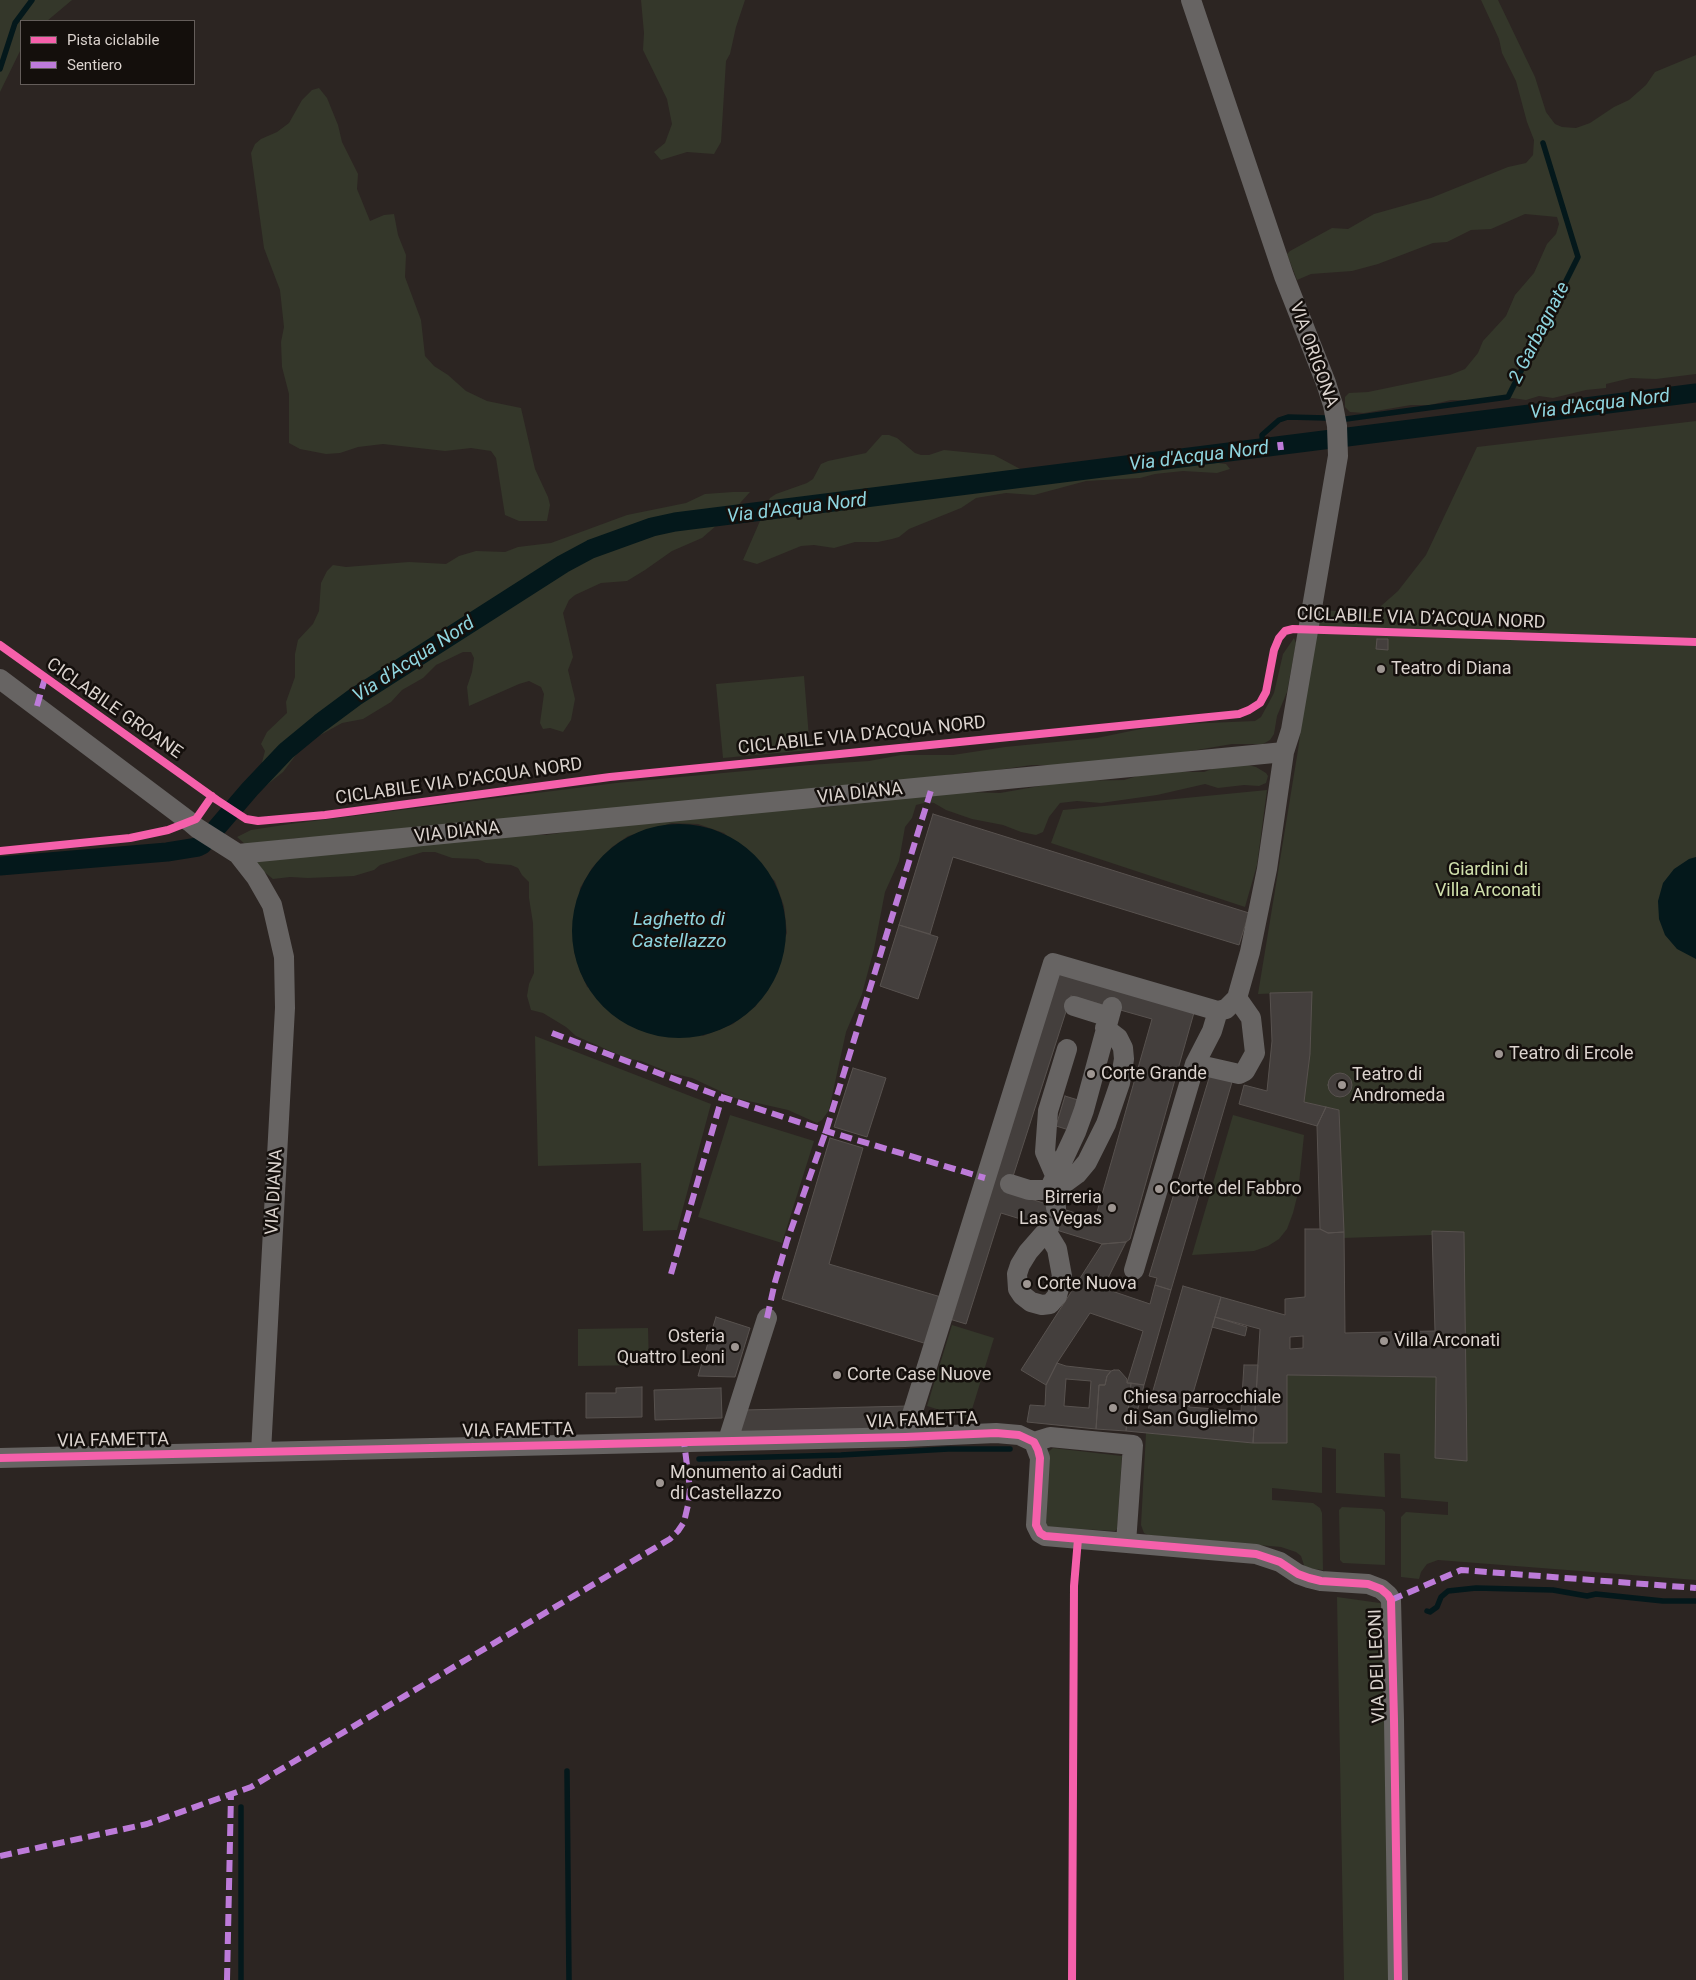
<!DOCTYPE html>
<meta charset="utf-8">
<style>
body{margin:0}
#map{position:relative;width:1696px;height:1980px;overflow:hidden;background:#2c2522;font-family:Roboto,sans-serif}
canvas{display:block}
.legend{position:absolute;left:20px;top:20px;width:175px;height:65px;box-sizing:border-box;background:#140f0c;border:1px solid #645d5a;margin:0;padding:6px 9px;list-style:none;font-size:15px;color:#dbd3ce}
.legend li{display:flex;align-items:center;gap:10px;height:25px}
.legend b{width:25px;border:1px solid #645d5a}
</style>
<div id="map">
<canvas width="1696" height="1980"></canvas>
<ul class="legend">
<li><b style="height:6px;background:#f560ab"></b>Pista ciclabile</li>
<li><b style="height:6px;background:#bd7bd9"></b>Sentiero</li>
</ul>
</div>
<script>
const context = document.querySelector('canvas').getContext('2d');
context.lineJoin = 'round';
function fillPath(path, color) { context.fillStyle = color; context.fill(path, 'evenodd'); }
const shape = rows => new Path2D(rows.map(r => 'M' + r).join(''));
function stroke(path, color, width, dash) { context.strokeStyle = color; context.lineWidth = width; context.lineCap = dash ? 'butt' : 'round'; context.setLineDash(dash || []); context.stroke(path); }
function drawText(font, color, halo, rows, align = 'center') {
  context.font = font + ' Roboto,sans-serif'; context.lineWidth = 5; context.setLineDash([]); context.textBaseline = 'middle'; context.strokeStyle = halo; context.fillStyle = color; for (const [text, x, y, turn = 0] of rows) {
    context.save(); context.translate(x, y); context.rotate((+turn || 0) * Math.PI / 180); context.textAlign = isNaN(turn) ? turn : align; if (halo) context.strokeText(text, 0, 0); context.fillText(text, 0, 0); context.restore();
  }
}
const green = shape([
 [0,0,72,0,47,21,21,21,21,49,0,92],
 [641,0,745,0,736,27,730,54,726,61,721,142,714,154,687,152,661,160,654,152,665,143,672,124,667,99,643,50,644,33],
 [1481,0,1498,0,1535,77,1546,112,1555,124,1562,127,1576,128,1590,123,1614,107,1629,100,1646,85,1655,72,1696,55,1696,374,1656,379,1631,378,1606,384,1606,388,1586,390,1553,398,1539,396,1526,400,1512,398,1491,401,1451,400,1430,405,1411,405,1364,413,1350,412,1345,407,1345,397,1349,393,1368,392,1450,375,1465,369,1478,353,1483,341,1506,316,1515,295,1534,273,1547,244,1556,234,1559,224,1557,217,1525,214,1491,229,1471,230,1447,242,1433,243,1378,264,1352,271,1311,274,1297,280,1287,254,1290,251,1332,228,1348,229,1374,214,1431,198,1508,167,1526,163,1533,155,1534,140,1527,122,1516,81,1502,53,1499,39],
 [319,88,327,98,338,125,342,142,358,174,357,189,370,221,384,215,394,214,398,235,406,255,405,277,421,320,425,356,434,366,448,375,466,391,487,401,521,408,535,469,548,497,550,505,547,521,519,521,505,515,496,458,491,451,471,448,445,451,383,444,358,447,340,453,326,454,300,449,289,443,289,394,282,367,281,342,284,327,280,290,264,248,251,153,255,144,261,139,277,132,289,123,302,100,312,90],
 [1696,421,1696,1580,1438,1560,1427,1564,1421,1572,1419,1579,1401,1577,1401,1517,1406,1512,1448,1515,1448,1502,1401,1498,1400,1454,1384,1453,1385,1497,1336,1493,1336,1449,1322,1447,1322,1493,1272,1488,1272,1500,1313,1503,1320,1508,1322,1513,1323,1570,1305,1568,1301,1556,1296,1552,1281,1547,1148,1535,1144,1533,1141,1525,1146,1433,1253,1443,1287,1443,1287,1375,1436,1377,1435,1457,1467,1460,1464,1232,1433,1231,1432,1235,1343,1238,1339,1110,1304,1102,1310,1054,1311,992,1258,994,1298,750,1317,610,1373,613,1398,591,1426,555,1477,447],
 [882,435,889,435,897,438,915,453,921,455,929,455,944,450,994,455,1037,478,1053,480,1189,464,1218,463,1226,464,1230,469,1217,473,1183,471,1155,474,1140,478,1086,481,1034,495,1006,493,976,498,961,508,909,529,899,537,892,539,878,542,855,542,834,548,814,545,801,546,757,564,743,560,770,498,776,494,807,483,813,479,821,464,828,461,866,453],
 [733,492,750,492,732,512,702,538,672,551,645,570,627,581,601,583,575,595,569,600,563,613,573,657,568,670,575,699,571,720,563,732,550,728,543,729,540,723,544,694,541,687,529,681,519,684,469,706,467,687,472,672,474,658,471,652,463,652,436,665,423,678,402,690,391,702,363,719,342,723,315,738,302,747,283,772,253,796,265,751,261,744,267,732,287,713,286,702,295,677,295,654,298,640,313,624,319,611,321,583,327,571,333,565,346,567,409,562,446,564,459,556,476,551,505,552,518,547,551,543,627,515,686,503,705,494],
 [1294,638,1296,643,1287,692,1277,716,1274,734,1270,740,1263,744,1232,744,1156,757,1072,765,1032,765,983,772,971,772,906,780,328,837,297,838,246,845,237,837,251,830,290,824,616,783,809,765,869,761,901,755,953,755,1005,747,1097,738,1160,725,1255,721,1261,717,1274,693,1283,654],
 [804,676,810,750,723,758,716,684],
 [1244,764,1256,767,1266,773,1268,776,1266,783,1259,786,1244,785,1218,788,1205,784,1157,795,1101,803,1077,801,1060,803,1049,817,1043,832,1036,835,1021,832,1003,825,972,819,946,810,934,803,928,802,916,805,912,818,905,827,899,861,885,892,874,949,862,994,846,1032,829,1110,822,1120,817,1123,788,1110,735,1098,692,1078,671,1073,641,1061,626,1058,576,1036,566,1027,543,1013,531,1010,527,996,529,984,534,973,533,923,529,898,529,882,522,875,518,868,511,865,486,863,478,859,452,858,435,852,423,852,380,865,374,870,354,876,308,878,290,877,273,879,257,866,257,857,513,834,546,835,683,815,733,816,792,805,818,808,837,806,859,801,967,792,1000,793,1068,781,1124,780,1144,774,1165,772,1204,772,1217,767],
 [672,823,698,824,724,833,775,881,784,906,787,933,756,1006,733,1024,703,1036,587,987,580,970,574,952,580,888,592,868,612,847,628,836],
 [1267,790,1257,865,1245,907,1051,843,1063,810],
 [535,1036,711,1104,677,1230,643,1231,641,1163,538,1166],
 [730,1115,814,1141,782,1243,698,1217],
 [1233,1115,1304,1135,1298,1193,1293,1213,1287,1229,1279,1239,1268,1246,1254,1251,1192,1255],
 [952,1325,994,1338,969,1419,927,1406],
 [648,1328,649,1365,578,1366,578,1329],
 [1053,1448,1122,1456,1117,1529,1115,1531,1048,1527,1046,1525,1048,1452],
 [1342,1507,1382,1509,1385,1512,1385,1565,1343,1563,1340,1560,1339,1510],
 [1337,1597,1387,1604,1392,1980,1344,1980]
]);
const water = shape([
 '572 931a107 107 0 1 1 214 0a107 107 0 1 1-214 0Z',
 [1696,857,1696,959,1677,949,1665,935,1659,919,1658,901,1663,883,1674,869,1689,859]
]);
const stream = shape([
 [0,69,15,23,32,0],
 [1346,419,1508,397,1578,257,1543,143],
 [1263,448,1262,435,1279,420,1288,417,1326,418],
 [699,1459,841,1455,948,1449,1010,1449],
 [1427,1611,1430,1612,1437,1607,1441,1597,1448,1591,1476,1588,1553,1590,1587,1596,1596,1594,1663,1601,1696,1601],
 [567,1771,569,1980],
 [241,1980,241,1807]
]);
const canal = shape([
 [0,866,167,852,198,847,202,845,250,789,286,751,320,723,355,697,563,564,591,549,652,527,675,522,1696,393]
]);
const building = shape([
 [1377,639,1388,639,1388,650,1376,649,1377,639],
 [933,814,1249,913,1239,945,953,857,930,934,899,925,933,814],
 [899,925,938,937,918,999,880,986,899,925],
 [1058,970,1195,1009,1130,1239,1126,1242,1102,1244,1001,1213,966,1324,946,1318,1058,970],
 [1071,996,1152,1019,1095,1219,1008,1192,1071,996],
 [1312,992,1310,1054,1304,1102,1326,1107,1317,1126,1239,1104,1244,1085,1267,1091,1272,1041,1270,993,1312,992],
 [853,1068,886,1078,867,1137,834,1127,853,1068],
 '1328 1085a12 12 0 1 1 24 0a12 12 0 1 1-24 0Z',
 [1210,1075,1232,1082,1171,1290,1155,1285,1157,1278,1149,1276,1210,1075],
 [1065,1096,1078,1100,1069,1130,1056,1126,1065,1096],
 [1326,1107,1339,1110,1344,1232,1328,1233,1320,1229,1317,1126,1326,1107],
 [830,1138,863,1148,829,1264,941,1297,927,1344,782,1299,830,1138],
 [1305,1229,1320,1229,1328,1233,1344,1232,1345,1333,1435,1331,1432,1231,1464,1232,1467,1461,1435,1458,1436,1377,1287,1375,1287,1443,1253,1443,1260,1329,1215,1317,1221,1297,1285,1315,1285,1299,1305,1297,1305,1229],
 [1303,1336,1303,1348,1290,1349,1290,1337,1303,1336],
 [1126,1242,1103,1288,1150,1304,1155,1285,1171,1290,1144,1385,1127,1383,1143,1331,1090,1313,1057,1363,1046,1385,1021,1370,1102,1244,1126,1242],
 [1183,1286,1221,1297,1189,1407,1181,1398,1152,1394,1183,1286],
 [716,1317,750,1328,735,1377,698,1376,716,1317],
 [1215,1317,1247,1327,1245,1336,1212,1327,1215,1317],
 [1057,1363,1066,1366,1111,1371,1107,1376,1105,1385,1099,1385,1096,1429,1027,1422,1030,1405,1045,1406,1046,1385,1057,1363],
 [1066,1379,1091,1381,1089,1408,1064,1406,1066,1379],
 [1244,1365,1258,1365,1253,1443,1126,1431,1127,1419,1145,1422,1152,1394,1181,1398,1189,1407,1241,1411,1244,1365],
 [1114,1370,1119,1370,1127,1379,1127,1383,1131,1383,1126,1431,1096,1429,1099,1385,1105,1385,1107,1376,1111,1371,1114,1370],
 [1131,1383,1144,1385,1135,1420,1127,1419,1131,1383],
 [642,1387,642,1417,586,1418,586,1393,616,1393,616,1388,642,1387],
 [721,1388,722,1418,655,1420,654,1390,721,1388],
 [909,1406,903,1429,737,1433,744,1410,909,1406]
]);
const minor = shape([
 [0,679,190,822,197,828,238,854],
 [1074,1006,1109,1017],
 [1195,1064,1239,1074,1245,1071,1255,1053,1251,1018,1237,998],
 [1055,1175,1045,1152,1048,1111,1067,1049],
 [1010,1184,1029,1190,1049,1190,1076,1132,1084,1110,1112,1007],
 [1056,1208,1055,1199,1049,1190,1062,1185,1077,1174,1087,1162,1106,1124,1120,1083,1124,1059,1123,1048,1118,1038,1105,1028],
 [1046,1231,1057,1249,1062,1276,1057,1296,1050,1304,1042,1305,1031,1302,1022,1295,1018,1289,1017,1274,1020,1265,1028,1252,1049,1228],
 [1134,1270,1195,1064,1212,1031,1218,1011],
 [905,1437,1053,963,1218,1011,1226,1009,1237,998,1250,952,1267,869,1284,752,1291,730,1338,456,1337,426,1333,405,1326,383,1284,276,1191,0],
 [728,1440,767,1318],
 [1034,1442,1040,1458,1036,1525,1040,1533,1045,1536,1256,1554,1280,1562,1298,1574,1309,1578,1321,1581,1368,1584,1381,1589,1388,1595,1391,1600,1394,1720,1398,1980],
 [1034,1442,1050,1437,1133,1445,1126,1543],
 [261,1452,285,1008,284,957,272,905,256,877,238,854,1284,752],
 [0,1458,905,1437,996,1433,1019,1435,1034,1442]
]);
const quiet = shape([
 [1280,442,1281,450],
 [37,706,45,678],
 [552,1033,722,1097,826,1131,985,1178],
 [671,1274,722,1097],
 [767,1318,775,1282,787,1241,826,1131,932,787],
 [1391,1600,1461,1570,1696,1588],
 [0,1856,147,1824,251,1787,670,1539,678,1531,684,1522,688,1505,690,1489,684,1442],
 [227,1980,231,1794]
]);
const cycleway = shape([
 [0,645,217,800,246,819,258,821,325,815,610,777,1239,714,1249,710,1260,703,1266,692,1274,650,1279,638,1285,631,1293,629,1696,642],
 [0,851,130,838,168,830,196,819,212,796],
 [0,1458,905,1437,996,1433,1019,1435,1034,1442,1038,1450,1040,1458,1036,1525,1040,1533,1045,1536,1256,1554,1280,1562,1298,1574,1309,1578,1321,1581,1368,1584,1381,1589,1388,1595,1391,1600,1394,1720,1398,1980],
 [1072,1980,1074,1586,1078,1539]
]);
const markers = [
 [1381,669,5,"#9e9692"],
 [1499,1054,5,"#9e9692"],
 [1091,1074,5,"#9e9692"],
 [1342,1085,5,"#9e9692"],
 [1159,1189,5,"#9e9692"],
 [1112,1208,5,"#9e9692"],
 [1027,1284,5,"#9e9692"],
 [1384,1341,5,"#9e9692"],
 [735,1347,5,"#9e9692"],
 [837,1375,5,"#9e9692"],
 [1113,1408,5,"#9e9692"],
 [660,1483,5,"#9e9692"]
];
const streetNames = [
 ["VIA ORIGONA",1313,355,70],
 ["CICLABILE VIA D’ACQUA NORD",1421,619,2],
 ["CICLABILE GROANE",114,709,35],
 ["CICLABILE VIA D’ACQUA NORD",862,736,-6],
 ["CICLABILE VIA D’ACQUA NORD",459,782,-8],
 ["VIA DIANA",860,794,-6],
 ["VIA DIANA",457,833,-6],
 ["VIA DIANA",275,1192,-87],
 ["VIA FAMETTA",922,1421,-2],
 ["VIA FAMETTA",518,1431,-1],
 ["VIA FAMETTA",113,1441,-1],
 ["VIA DEI LEONI",1378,1666,-92]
];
const poiNames = [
 ["Teatro di Diana",1391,669],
 ["Teatro di Ercole",1509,1054],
 ["Corte Grande",1101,1074],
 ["Teatro di",1352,1075],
 ["Andromeda",1352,1096],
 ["Corte del Fabbro",1169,1189],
 ["Birreria",1102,1198,"right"],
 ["Las Vegas",1102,1219,"right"],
 ["Corte Nuova",1037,1284],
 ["Osteria",725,1337,"right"],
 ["Quattro Leoni",725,1358,"right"],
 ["Villa Arconati",1394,1341],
 ["Corte Case Nuove",847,1375],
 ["Chiesa parrocchiale",1123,1398],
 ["di San Guglielmo",1123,1419],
 ["Monumento ai Caduti",670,1473],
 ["di Castellazzo",670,1494]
];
const parkNames = [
 ["Giardini di",1488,870],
 ["Villa Arconati",1488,891]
];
const waterNames = [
 ["2 Garbagnate",1540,333,-63],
 ["Via d'Acqua Nord",1600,405,-7],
 ["Via d'Acqua Nord",1199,457,-7],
 ["Via d'Acqua Nord",797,509,-7],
 ["Via d'Acqua Nord",414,660,-33],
 ["Laghetto di",679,920],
 ["Castellazzo",679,942]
];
fillPath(green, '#34372a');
fillPath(water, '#04181b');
stroke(stream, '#04181b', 5.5);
stroke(canal, '#04181b', 19);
fillPath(building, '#443f3d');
stroke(building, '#58524f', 1);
stroke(minor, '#676463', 20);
stroke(quiet, '#bd7bd9', 6, [12, 6]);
stroke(cycleway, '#f560ab', 8);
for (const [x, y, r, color] of markers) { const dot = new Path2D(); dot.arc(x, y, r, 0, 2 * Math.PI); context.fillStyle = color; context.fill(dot); stroke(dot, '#140f0c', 2); }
drawText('18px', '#dbd3ce', '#140f0c', streetNames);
drawText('18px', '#dbd3ce', '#140f0c', poiNames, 'left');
drawText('18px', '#d0e0ac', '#140f0c', parkNames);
drawText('italic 19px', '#8fd5df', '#140f0c', waterNames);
</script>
